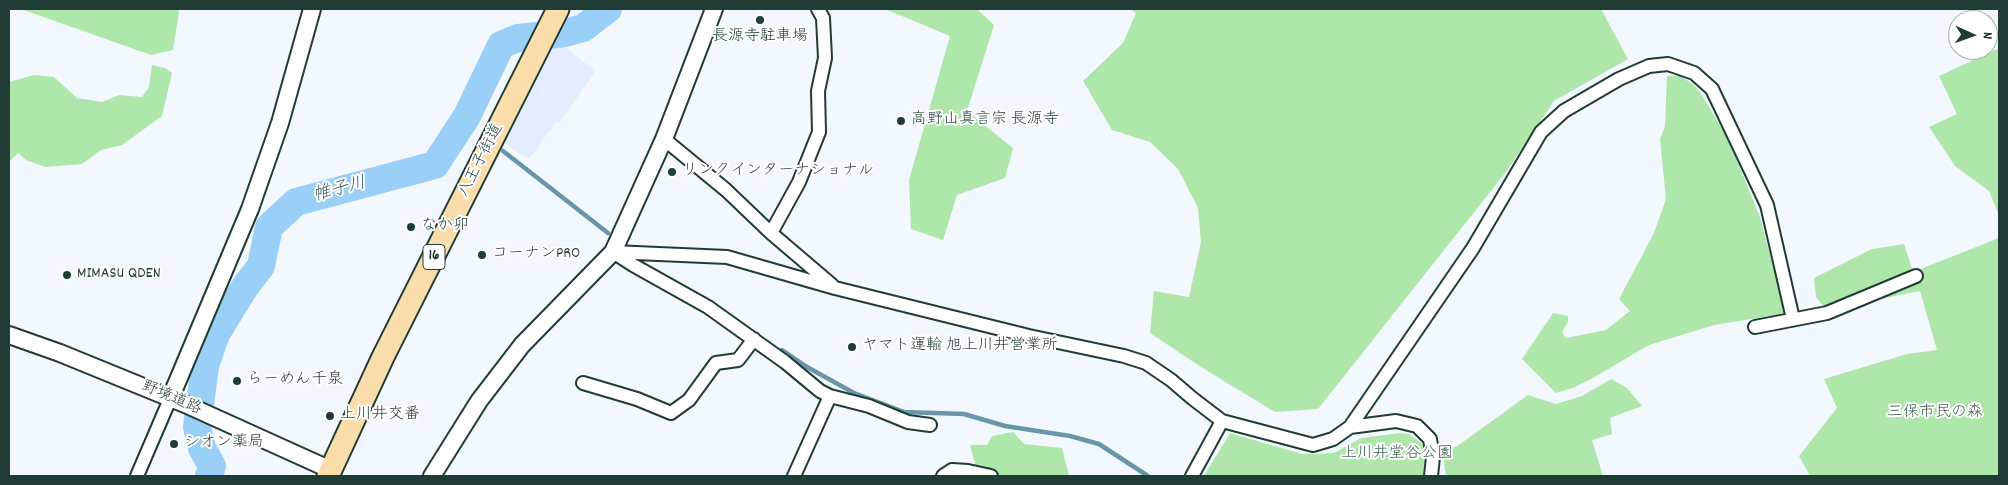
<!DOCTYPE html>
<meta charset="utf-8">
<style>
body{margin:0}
#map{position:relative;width:2008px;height:485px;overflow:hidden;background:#f3f7fe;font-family:Dekko,sans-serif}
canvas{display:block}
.frame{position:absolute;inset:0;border:10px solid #1f3d34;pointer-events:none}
.north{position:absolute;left:1948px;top:10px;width:50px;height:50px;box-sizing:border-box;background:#fff;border:1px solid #a5b1ae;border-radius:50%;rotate:92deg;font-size:14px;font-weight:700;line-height:20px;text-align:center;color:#1f3d34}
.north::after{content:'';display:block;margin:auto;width:18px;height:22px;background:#1f3d34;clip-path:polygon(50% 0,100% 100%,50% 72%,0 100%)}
</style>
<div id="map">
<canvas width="2008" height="485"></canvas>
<div class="frame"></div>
<div class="north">N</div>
</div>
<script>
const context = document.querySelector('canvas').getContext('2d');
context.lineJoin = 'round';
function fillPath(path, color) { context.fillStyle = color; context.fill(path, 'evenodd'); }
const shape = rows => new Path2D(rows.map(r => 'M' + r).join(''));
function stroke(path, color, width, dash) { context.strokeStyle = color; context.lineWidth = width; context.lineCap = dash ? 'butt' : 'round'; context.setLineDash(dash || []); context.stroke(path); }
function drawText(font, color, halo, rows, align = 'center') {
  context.font = font + ' Dekko,"Klee One",sans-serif'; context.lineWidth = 4; context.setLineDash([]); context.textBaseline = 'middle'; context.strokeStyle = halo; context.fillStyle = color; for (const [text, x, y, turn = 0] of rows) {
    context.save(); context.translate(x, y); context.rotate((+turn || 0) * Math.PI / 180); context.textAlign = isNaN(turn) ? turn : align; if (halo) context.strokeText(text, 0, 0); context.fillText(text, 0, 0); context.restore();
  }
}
const built = shape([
 [550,45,563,46,596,71,559,123,556,122,529,159,505,144]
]);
const green = shape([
 [21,9,177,9,179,12,173,50,151,55],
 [885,9,977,9,994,25,967,111,1013,148,1005,178,957,195,943,240,911,229,909,180,950,36],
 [1130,9,1601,9,1628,59,1554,101,1506,172,1318,409,1275,412,1201,367,1150,333,1154,291,1189,297,1201,242,1198,208,1178,169,1150,142,1112,130,1083,81,1123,43,1136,13],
 [1999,48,1999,215,1989,191,1955,166,1929,127,1957,114,1939,76],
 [152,65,165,68,172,73,162,116,122,145,101,150,82,164,45,167,26,160,18,153,9,162,9,82,34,75,54,77,77,98,102,102,119,95,142,97,149,87],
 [1667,76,1680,76,1693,84,1702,95,1729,141,1760,217,1783,306,1783,314,1714,325,1649,345,1593,378,1573,388,1556,393,1522,359,1553,313,1568,316,1568,322,1562,332,1566,338,1606,330,1630,311,1619,299,1654,233,1666,199,1660,139,1665,126],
 [1999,238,1999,476,1810,476,1799,456,1837,408,1824,379,1907,354,1937,350,1920,291,1826,310,1816,297,1814,278,1872,249,1904,244,1913,272],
 [1611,379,1627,388,1642,406,1610,418,1612,434,1592,440,1603,476,1446,476,1442,449,1456,447,1528,395,1556,404,1582,396],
 [1013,432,1024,444,1062,448,1069,476,980,476,976,468,970,445,987,445,992,436],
 [1230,433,1302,454,1321,454,1336,452,1361,438,1400,433,1409,434,1426,447,1427,465,1423,476,1204,476]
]);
const stream = shape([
 [503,151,608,233],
 [782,350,807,367,854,393,904,412,964,414,1005,426,1070,436,1099,444,1148,476]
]);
const river = shape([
 [209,476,212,466,202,448,197,427,205,366,216,334,245,287,261,266,269,227,296,202,435,165,467,116,501,45,518,38,565,33,583,28,608,9]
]);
const minor = shape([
 [664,139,726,190,771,233,832,285],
 [771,233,799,182,819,132,818,91,825,58,823,18,818,9],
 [613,252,727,257,835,288,1029,336,1124,356,1146,363,1171,380,1192,398,1222,421,1313,445,1333,439,1350,427,1473,248,1541,132,1564,111,1619,79,1649,66,1668,64,1694,73,1712,89,1767,205,1793,319],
 [613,252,633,265,708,307,785,362,820,391,830,396,869,406,908,422,930,425],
 [1755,327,1827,313,1916,276],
 [583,383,637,399,671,413,689,400,716,363,738,360,754,339],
 [1350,427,1396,421,1417,426,1430,439,1433,457,1431,476],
 [137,476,170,399],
 [794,476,830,396],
 [943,476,952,470,968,471,991,476],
 [1192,476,1222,421]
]);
const tertiary = shape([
 [9,335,60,353,185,404,331,470],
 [170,399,250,209,280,123,312,9],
 [432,476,479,401,522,345,613,252,664,139,714,9]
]);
const trunk = shape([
 [328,476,383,357,558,9]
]);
const markers = [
 [760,20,5,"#1f3d34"],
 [901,121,5,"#1f3d34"],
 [672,172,5,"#1f3d34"],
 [411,227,5,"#1f3d34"],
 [482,255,5,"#1f3d34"],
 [67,275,5,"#1f3d34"],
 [852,347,5,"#1f3d34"],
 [237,381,5,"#1f3d34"],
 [330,416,5,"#1f3d34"],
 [174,444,5,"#1f3d34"]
];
const shields = [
 [434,257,22]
];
const shieldNames = [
 ["16",434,257]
];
const poiNames = [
 ["長源寺駐車場",760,38,"center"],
 ["高野山真言宗 長源寺",911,121],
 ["リンクインターナショナル",682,172],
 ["なか卯",421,227],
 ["コーナンPRO",492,255],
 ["MIMASU QDEN",77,275],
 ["ヤマト運輸 旭上川井営業所",862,347],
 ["らーめん千泉",247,381],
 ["上川井交番",340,416],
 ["シオン薬局",184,444]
];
const streetNames = [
 ["八王子街道",482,161,-63],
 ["野境道路",171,399,23]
];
const parkNames = [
 ["三保市民の森",1935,414],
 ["上川井堂谷公園",1397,455]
];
const waterNames = [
 ["帷子川",340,191,-15]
];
fillPath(built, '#e4edfd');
fillPath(green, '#afe7ab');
stroke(stream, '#6995aa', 4.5);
stroke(river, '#9acff8', 28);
stroke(minor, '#1f3d34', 16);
stroke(tertiary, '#1f3d34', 20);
stroke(trunk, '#1f3d34', 25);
stroke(minor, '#fff', 12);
stroke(tertiary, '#fff', 16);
stroke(trunk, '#fbddab', 21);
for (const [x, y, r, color] of markers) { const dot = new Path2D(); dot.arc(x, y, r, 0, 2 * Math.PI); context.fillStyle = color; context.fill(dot); stroke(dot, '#fff', 2); }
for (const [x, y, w] of shields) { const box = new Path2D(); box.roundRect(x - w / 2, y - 12.5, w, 25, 4); context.fillStyle = '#fff'; context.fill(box); stroke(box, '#1f3d34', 1); }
drawText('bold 15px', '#1f3d34', null, shieldNames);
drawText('16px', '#1f3d34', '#fff', poiNames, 'left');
drawText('16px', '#1f3d34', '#fff', streetNames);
drawText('16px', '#3c5f4c', '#fff', parkNames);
drawText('italic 18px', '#3e6265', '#fff', waterNames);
</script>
